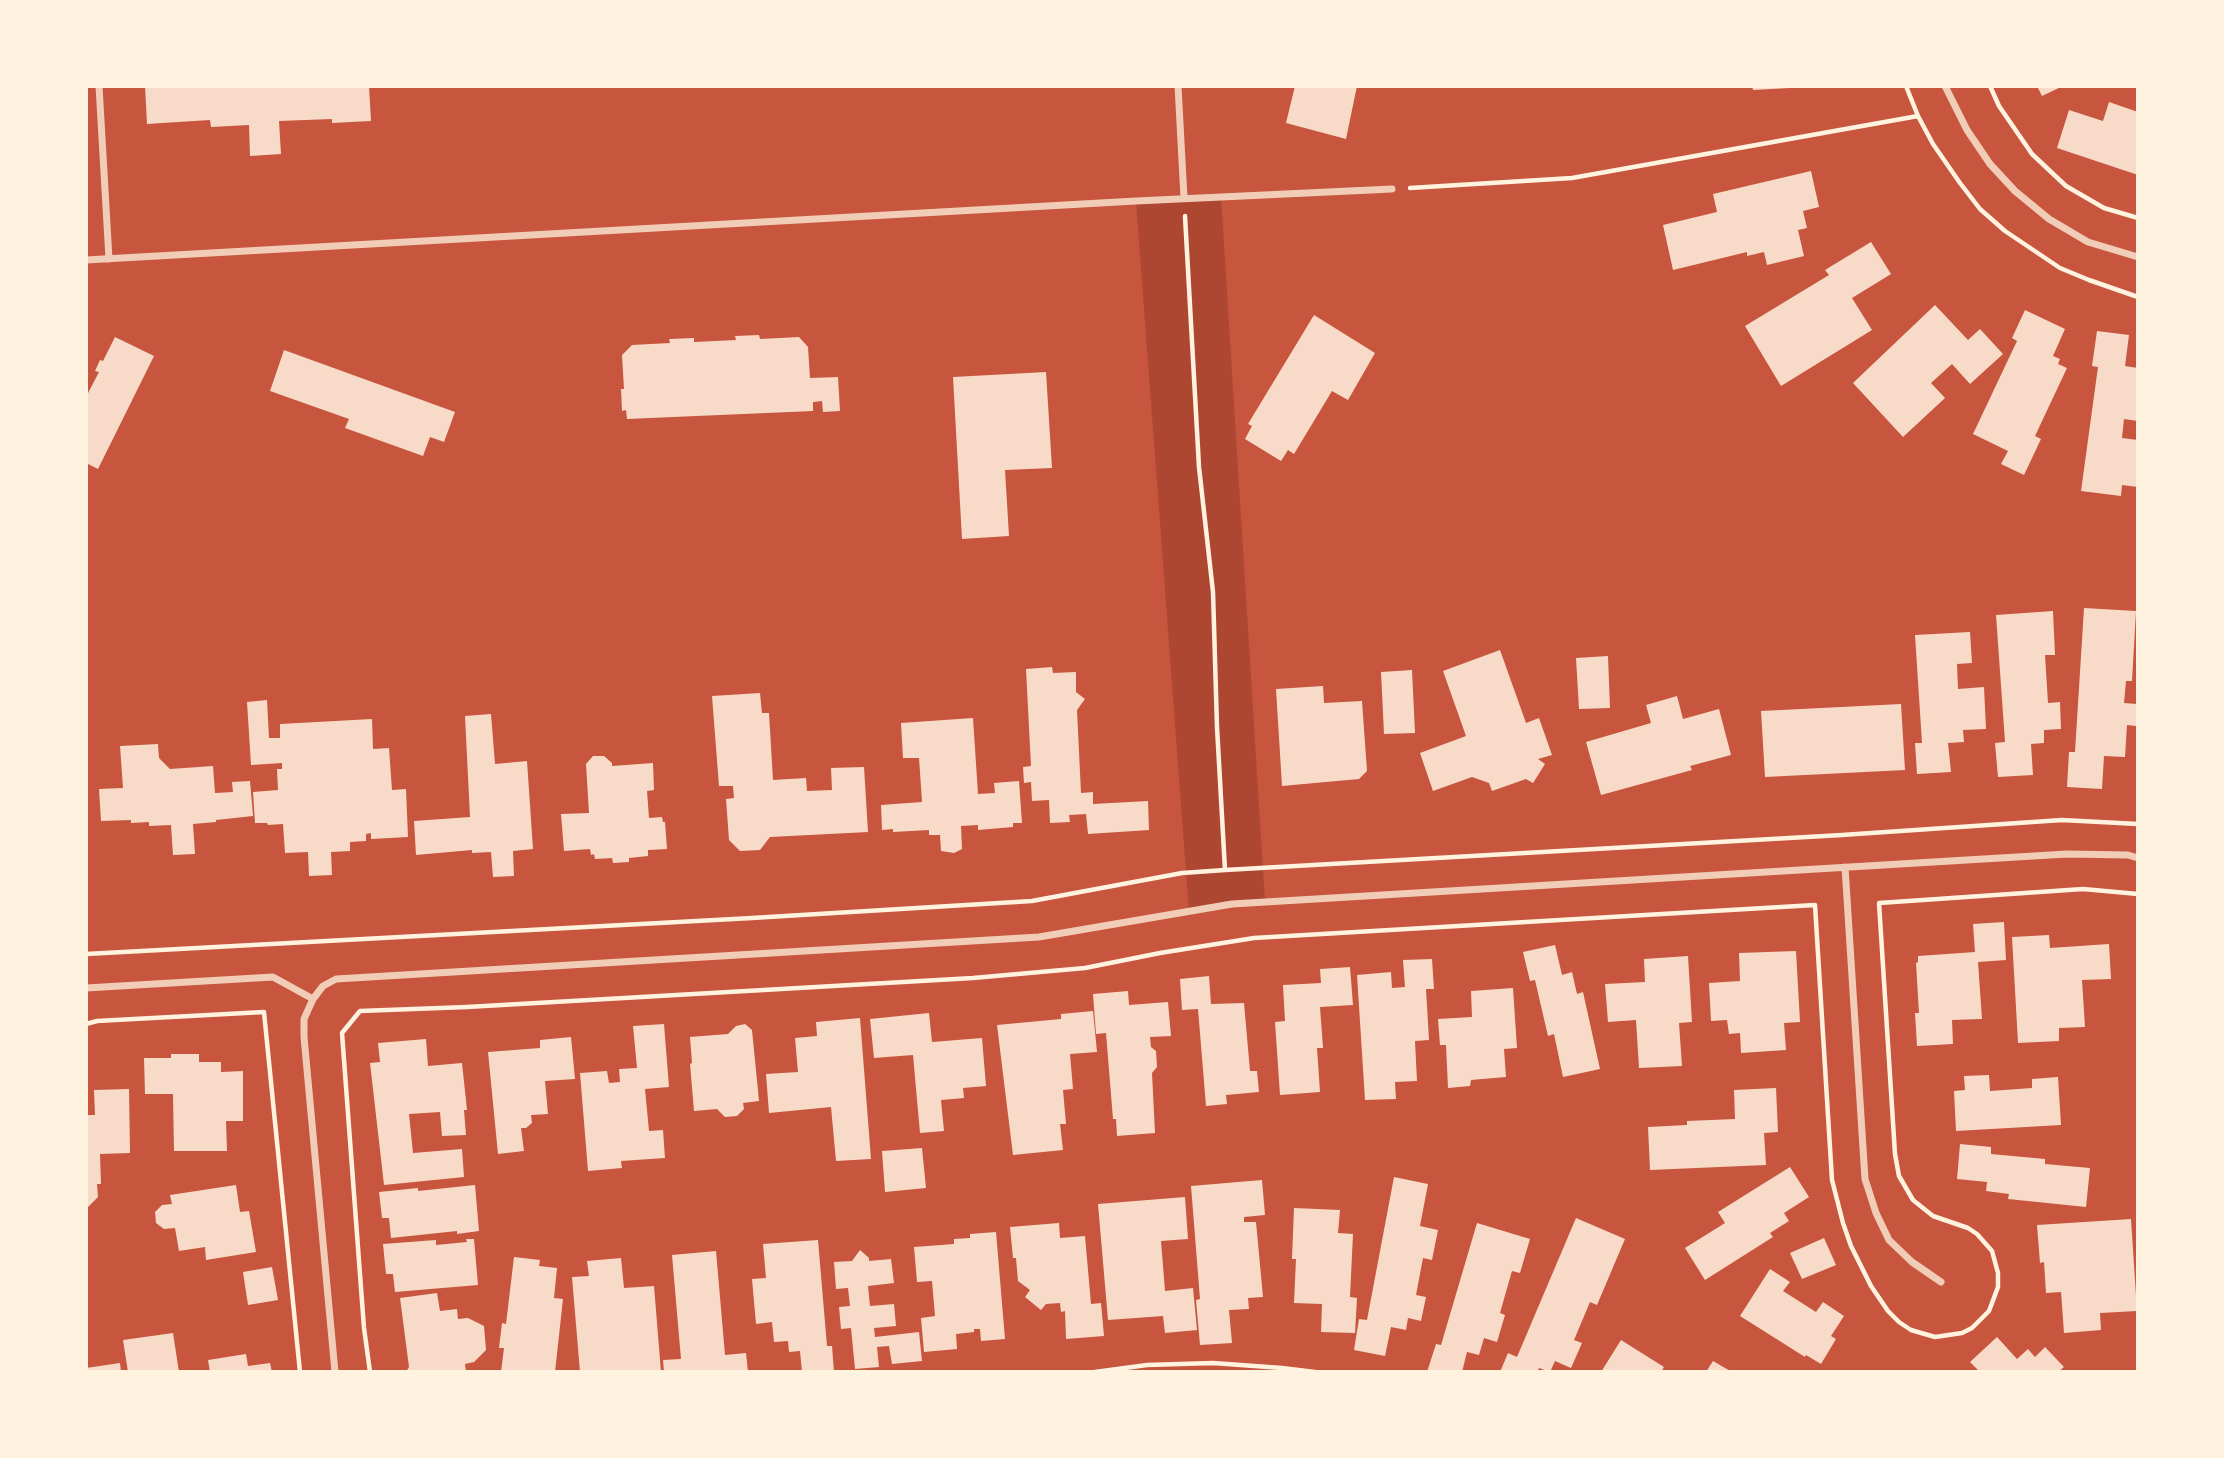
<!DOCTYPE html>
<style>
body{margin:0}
#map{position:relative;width:2224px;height:1458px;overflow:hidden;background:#c8553d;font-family:Arial,sans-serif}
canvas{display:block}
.frame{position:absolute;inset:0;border:88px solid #fff3e0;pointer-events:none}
</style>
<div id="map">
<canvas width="2224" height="1458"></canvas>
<div class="frame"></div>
</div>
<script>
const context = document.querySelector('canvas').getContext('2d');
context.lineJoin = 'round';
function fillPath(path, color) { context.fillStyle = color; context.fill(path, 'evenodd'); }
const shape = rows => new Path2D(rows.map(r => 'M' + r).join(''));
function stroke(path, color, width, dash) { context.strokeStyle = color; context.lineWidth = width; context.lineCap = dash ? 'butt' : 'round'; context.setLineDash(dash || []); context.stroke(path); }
const green = shape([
 [1221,196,1265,902,1189,912,1136,201]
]);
const building = shape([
 [145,86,369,86,371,121,332,123,332,119,279,121,281,154,250,156,249,125,211,127,210,120,147,124],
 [1295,86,1357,86,1346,139,1286,123],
 [1752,86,1790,86,1790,88,1753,90],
 [2037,86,2063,86,2042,96],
 [2109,102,2138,112,2138,175,2057,148,2069,110,2103,121],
 [1811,171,1819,207,1803,211,1807,228,1798,230,1804,256,1767,265,1764,252,1747,256,1747,252,1673,270,1663,225,1717,212,1713,194],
 [1871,242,1891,274,1852,298,1872,330,1781,386,1745,326,1829,275,1825,270],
 [1935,305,1968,340,1980,329,2003,354,1970,384,1952,364,1931,383,1945,398,1903,437,1853,383],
 [2025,310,2065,329,2053,356,2060,359,2058,364,2067,368,2035,436,2041,439,2024,475,2001,464,2008,451,1973,434,2017,341,2012,338],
 [1314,315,1375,353,1348,400,1332,391,1294,454,1288,450,1281,461,1245,439,1252,426,1248,424],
 [2097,331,2129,335,2125,366,2138,368,2138,421,2124,419,2122,438,2138,440,2138,487,2122,485,2121,496,2081,491,2098,367,2092,366],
 [759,335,760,339,799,337,808,347,810,378,838,377,840,411,823,412,822,401,813,402,813,411,627,419,626,410,622,411,621,389,624,389,622,355,632,345,670,343,669,339,694,338,694,342,736,340,735,336],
 [115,337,154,356,98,469,86,463,86,397,99,372,95,371,100,360,103,361],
 [284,350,455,412,444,442,430,437,423,456,345,428,349,419,270,391],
 [1046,372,1052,468,1005,470,1009,536,962,539,953,377],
 [2084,608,2136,611,2132,681,2126,681,2124,703,2137,704,2136,726,2127,725,2125,757,2104,756,2102,789,2067,787,2069,752,2075,752],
 [2053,611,2055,655,2045,655,2048,703,2060,702,2061,729,2044,730,2044,743,2031,744,2033,775,1998,777,1995,743,2005,742,1996,615],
 [1970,632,1972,663,1957,664,1958,689,1984,687,1986,729,1963,730,1964,742,1948,743,1951,772,1917,774,1915,743,1922,743,1915,635],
 [1500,650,1526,723,1539,718,1552,755,1538,759,1545,764,1533,783,1526,779,1492,791,1489,783,1472,777,1433,791,1420,753,1466,736,1443,671],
 [1608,656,1610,708,1579,709,1576,658],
 [1052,667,1053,673,1076,672,1076,692,1085,699,1077,710,1081,793,1093,792,1093,804,1148,801,1149,830,1088,834,1086,814,1069,815,1070,822,1050,823,1049,800,1032,801,1031,782,1024,783,1023,767,1031,766,1026,669],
 [1412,670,1415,733,1384,734,1381,672],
 [1323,686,1324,703,1362,701,1367,771,1359,779,1282,786,1276,689],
 [760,693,762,713,769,713,773,780,806,778,807,791,832,790,831,768,864,767,868,832,770,837,760,850,740,851,729,840,726,799,734,798,733,786,719,786,712,696],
 [1677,696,1683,719,1719,709,1731,755,1690,766,1692,770,1601,795,1586,742,1651,723,1646,705],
 [267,700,269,738,280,738,280,724,372,719,373,749,389,748,392,790,406,789,408,837,371,839,371,833,366,834,366,841,350,842,350,851,331,852,332,875,309,876,308,852,285,853,283,824,268,825,267,823,255,823,253,792,278,790,277,769,282,769,282,763,251,765,247,702],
 [1901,704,1905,770,1765,777,1761,711],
 [491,714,495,764,527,761,533,849,513,851,514,876,493,877,491,852,472,853,472,850,416,855,414,821,470,817,465,716],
 [973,718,978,794,995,793,994,783,1019,781,1022,823,1013,823,1013,827,978,830,978,825,961,826,962,849,954,853,941,851,940,835,929,835,929,830,893,832,893,829,882,830,881,805,922,802,919,758,903,758,901,723],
 [158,744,159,758,170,769,213,766,215,793,233,792,232,782,250,781,253,816,216,820,216,822,193,824,195,854,173,855,171,825,149,826,149,822,131,823,131,820,101,821,99,789,123,788,120,746],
 [593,756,604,756,612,763,612,766,653,763,654,790,647,791,649,818,662,817,663,822,665,822,667,849,648,850,648,856,629,858,629,862,613,863,612,858,595,859,594,854,591,855,590,849,564,851,561,814,589,813,586,764],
 [2004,922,2006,960,1978,962,1982,1019,1952,1020,1953,1044,1917,1046,1915,1013,1919,1013,1916,963,1918,962,1918,956,1975,952,1973,924],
 [2049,935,2050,948,2109,944,2111,979,2082,980,2085,1027,2059,1028,2059,1041,2018,1043,2012,937],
 [1555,945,1562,975,1572,972,1577,994,1583,992,1600,1069,1563,1077,1554,1034,1548,1036,1535,980,1530,981,1523,952],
 [1796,951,1800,1022,1784,1023,1786,1050,1741,1053,1740,1033,1729,1034,1727,1020,1711,1021,1709,983,1740,981,1739,953],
 [1688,956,1692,1022,1679,1023,1682,1066,1639,1068,1636,1020,1608,1022,1605,984,1645,982,1644,959],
 [1432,959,1434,989,1426,989,1429,1040,1415,1041,1417,1081,1395,1082,1396,1099,1365,1100,1357,975,1391,972,1392,988,1405,987,1403,960],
 [1350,967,1353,1005,1320,1007,1323,1048,1317,1048,1320,1092,1280,1095,1275,1022,1285,1021,1283,985,1321,983,1320,969],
 [1209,976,1211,1004,1244,1003,1250,1071,1257,1071,1259,1092,1226,1095,1227,1104,1206,1106,1198,1009,1182,1010,1180,979],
 [1513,988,1517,1048,1504,1049,1506,1077,1471,1080,1470,1086,1448,1088,1446,1045,1440,1045,1438,1019,1472,1017,1471,991],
 [1128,991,1129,1005,1168,1002,1171,1036,1150,1037,1151,1047,1156,1051,1157,1067,1152,1073,1155,1133,1117,1136,1116,1119,1113,1119,1106,1033,1096,1034,1093,994],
 [1093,1011,1097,1052,1070,1054,1073,1089,1063,1090,1066,1124,1060,1124,1063,1150,1013,1155,997,1025,1061,1019,1061,1014],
 [929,1013,932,1042,982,1038,986,1086,963,1088,964,1098,941,1100,944,1131,920,1133,913,1055,874,1058,870,1019],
 [860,1018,871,1159,836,1161,831,1107,769,1113,766,1074,798,1072,795,1038,817,1036,816,1022],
 [664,1024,669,1087,645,1089,649,1131,663,1130,665,1158,621,1161,622,1168,588,1171,580,1073,607,1071,609,1083,620,1082,619,1069,637,1068,633,1026],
 [745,1024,752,1030,759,1101,743,1103,744,1109,737,1116,725,1117,717,1109,694,1111,690,1064,692,1063,690,1037,728,1034,736,1026],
 [571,1037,575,1079,545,1081,548,1114,531,1115,532,1123,526,1128,521,1128,524,1151,498,1154,488,1052,540,1048,540,1040],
 [426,1039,428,1066,462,1063,467,1110,464,1110,466,1135,442,1136,440,1112,409,1114,413,1153,462,1149,464,1177,384,1185,370,1063,380,1062,378,1043],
 [171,1054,199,1054,199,1062,221,1062,221,1072,243,1071,243,1121,226,1121,227,1151,174,1151,173,1094,145,1094,144,1058,171,1058],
 [1989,1075,1990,1091,2032,1088,2032,1079,2058,1077,2061,1125,1956,1131,1954,1091,1965,1090,1964,1076],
 [1776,1088,1778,1132,1764,1133,1766,1165,1650,1170,1648,1127,1687,1125,1687,1121,1735,1119,1734,1090],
 [129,1089,130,1153,100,1154,101,1184,97,1184,98,1197,86,1209,86,1115,95,1115,94,1090],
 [1960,1144,1991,1147,1991,1154,2045,1159,2045,1164,2090,1168,2086,1207,2008,1199,2009,1194,1986,1191,1987,1182,1957,1179],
 [922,1148,926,1188,885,1192,882,1151],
 [1790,1167,1809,1197,1784,1213,1789,1221,1770,1233,1773,1237,1705,1280,1685,1248,1725,1223,1718,1212],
 [1394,1177,1428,1184,1420,1226,1438,1230,1432,1260,1423,1258,1416,1295,1426,1297,1421,1321,1408,1318,1406,1330,1391,1327,1385,1356,1354,1350,1359,1319,1367,1320],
 [1262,1180,1265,1215,1244,1217,1244,1222,1256,1222,1263,1297,1248,1298,1249,1309,1229,1310,1232,1343,1200,1345,1196,1300,1200,1299,1191,1186],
 [236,1185,240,1212,249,1211,256,1252,206,1260,205,1247,179,1251,175,1228,164,1229,156,1223,155,1212,162,1205,172,1204,170,1195],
 [475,1185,479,1231,457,1234,457,1231,391,1238,389,1218,382,1218,379,1192,418,1188,418,1191],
 [1185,1197,1188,1239,1161,1241,1165,1291,1193,1288,1197,1330,1165,1333,1163,1316,1108,1320,1098,1204],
 [1294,1208,1340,1210,1338,1233,1353,1234,1350,1297,1357,1298,1355,1333,1321,1332,1322,1304,1294,1303,1296,1259,1292,1259],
 [1576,1218,1625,1239,1597,1305,1590,1302,1574,1340,1582,1343,1571,1368,1555,1361,1550,1372,1539,1368,1537,1372,1500,1372,1508,1353,1517,1357],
 [2131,1219,2137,1311,2100,1313,2101,1330,2064,1333,2061,1292,2046,1293,2044,1262,2040,1263,2037,1225],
 [1059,1223,1060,1238,1085,1236,1091,1304,1101,1303,1104,1336,1066,1339,1065,1311,1061,1312,1060,1303,1046,1304,1041,1310,1025,1297,1030,1290,1018,1281,1016,1258,1013,1258,1010,1227],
 [1477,1223,1530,1239,1520,1273,1512,1271,1500,1313,1505,1315,1497,1342,1484,1338,1479,1355,1467,1352,1462,1372,1427,1372,1436,1344,1441,1345],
 [996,1232,1005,1339,981,1341,980,1329,974,1329,974,1332,956,1334,957,1349,924,1352,921,1318,935,1316,932,1281,917,1282,914,1247,954,1244,954,1239,970,1238,970,1234],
 [1824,1238,1836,1265,1802,1279,1790,1253],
 [466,1239,474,1239,478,1285,395,1292,393,1274,386,1274,383,1244,436,1240,436,1245,467,1242],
 [818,1240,827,1346,832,1346,834,1372,802,1372,800,1351,789,1352,788,1341,774,1342,772,1322,756,1324,752,1279,766,1278,763,1244],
 [860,1250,869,1258,869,1261,891,1259,894,1283,868,1286,870,1306,894,1304,896,1326,874,1328,875,1337,919,1332,922,1361,892,1364,889,1346,877,1347,879,1367,855,1369,851,1328,841,1329,839,1307,850,1306,848,1288,836,1289,834,1262,852,1261],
 [716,1251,725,1355,746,1353,748,1372,664,1372,663,1360,681,1359,672,1255],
 [514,1257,540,1260,539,1266,557,1268,554,1298,563,1299,555,1372,501,1372,504,1348,499,1348,502,1323,506,1324],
 [621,1258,624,1288,654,1286,661,1372,580,1372,572,1277,589,1276,587,1261],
 [272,1267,278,1300,248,1305,243,1272],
 [1770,1269,1790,1282,1783,1291,1816,1312,1823,1302,1844,1316,1831,1336,1836,1339,1821,1364,1806,1355,1805,1357,1740,1316],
 [437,1293,440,1311,457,1309,458,1319,468,1318,484,1326,486,1350,474,1362,465,1364,466,1372,406,1372,409,1367,400,1298],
 [173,1333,179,1372,128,1372,123,1340],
 [1997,1337,2017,1359,2028,1349,2035,1357,2045,1347,2064,1367,2058,1372,1980,1372,1970,1362],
 [1621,1340,1664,1367,1661,1372,1601,1372],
 [246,1354,248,1366,270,1363,272,1372,210,1372,208,1360],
 [1713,1361,1732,1372,1706,1372],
 [120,1363,121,1372,86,1372,86,1368]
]);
const path = shape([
 [1906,86,1918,116,1933,144,1960,183,1980,209,2005,231,2060,268,2089,280,2138,297],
 [1990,86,1999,106,2032,154,2066,186,2104,208,2138,218],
 [1410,188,1572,178,1918,116],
 [1185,216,1199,467,1213,592,1217,727,1225,870],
 [86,954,752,918,1032,901,1182,873,1225,870,1842,835,2062,820,2138,824],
 [86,1024,97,1021,264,1012,300,1372],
 [370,1372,364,1328,342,1033,360,1011,467,1007,973,978,1085,968,1160,953,1254,938,1815,905,1832,1180,1843,1223,1851,1246,1871,1286,1888,1311,1899,1322,1911,1330,1935,1337,1962,1333,1972,1328,1989,1311,1998,1287,1998,1273,1992,1251,1977,1234,1968,1228,1933,1216,1913,1200,1899,1176,1895,1154,1879,903,2083,889,2138,894],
 [1095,1372,1147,1365,1213,1363,1282,1368,1315,1372]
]);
const minor = shape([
 [99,86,109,259],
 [1178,86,1184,198],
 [1945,86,1967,130,1990,164,2015,191,2049,219,2088,242,2138,257],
 [86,260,1136,201,1392,189],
 [1845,867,1865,1179,1876,1213,1889,1240,1912,1262,1941,1282],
 [86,988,273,977,313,999],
 [335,1372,304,1037,304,1019,313,999,323,986,336,979,1039,937,1232,904,2067,854,2128,855,2138,858]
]);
fillPath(green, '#ae4732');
fillPath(building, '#f7dbc8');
stroke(path, '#fff3e0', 4.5);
stroke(minor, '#f1ccb7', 7);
</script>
